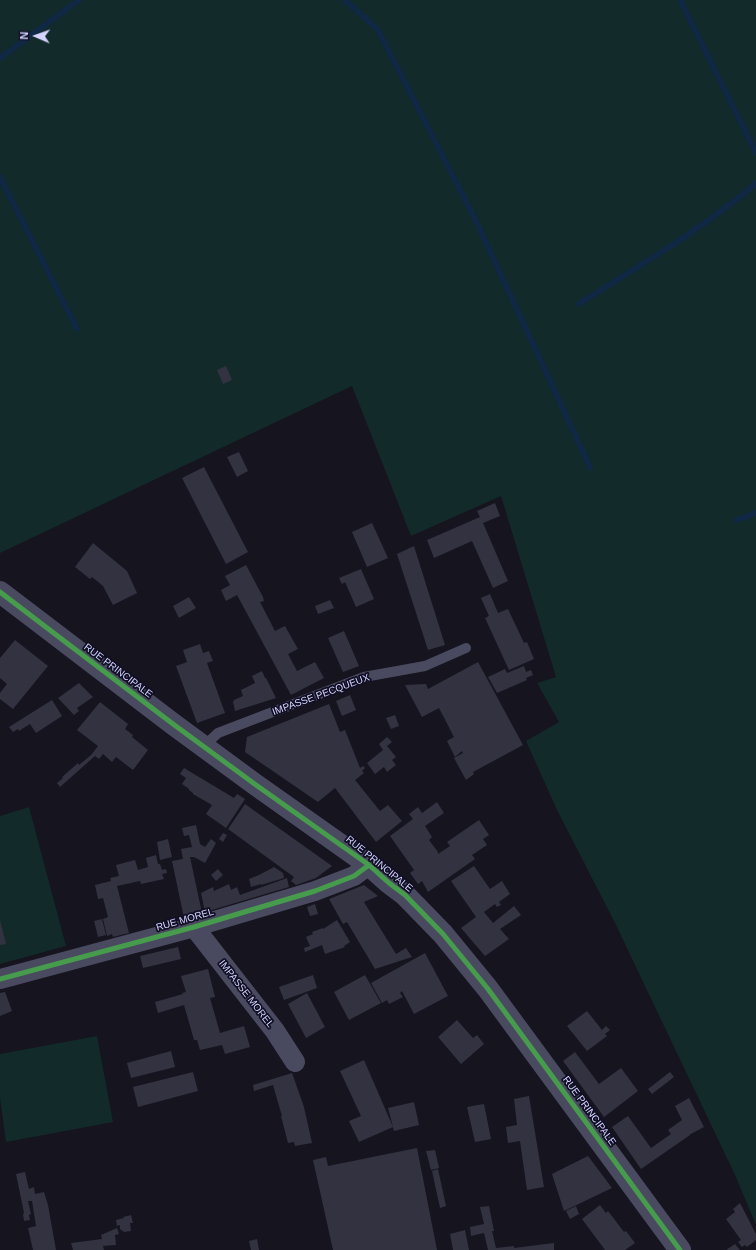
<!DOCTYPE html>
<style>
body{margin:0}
#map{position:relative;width:756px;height:1250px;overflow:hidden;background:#15141f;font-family:Arial,sans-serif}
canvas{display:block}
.north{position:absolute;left:16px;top:16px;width:40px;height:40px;-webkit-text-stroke:3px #110f24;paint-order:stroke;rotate:272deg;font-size:11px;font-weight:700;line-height:16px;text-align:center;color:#d4d3fe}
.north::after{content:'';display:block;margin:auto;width:14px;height:18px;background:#d4d3fe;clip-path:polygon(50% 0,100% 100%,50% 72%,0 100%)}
</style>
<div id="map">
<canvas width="756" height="1250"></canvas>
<div class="north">N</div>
</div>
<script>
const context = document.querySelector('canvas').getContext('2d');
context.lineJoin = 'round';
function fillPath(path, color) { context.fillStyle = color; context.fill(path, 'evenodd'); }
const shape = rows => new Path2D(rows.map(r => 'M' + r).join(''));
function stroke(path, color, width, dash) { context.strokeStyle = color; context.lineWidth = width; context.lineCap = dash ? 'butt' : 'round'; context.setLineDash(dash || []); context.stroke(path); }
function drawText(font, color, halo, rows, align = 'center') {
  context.font = font + ' Arial,sans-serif'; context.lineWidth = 3.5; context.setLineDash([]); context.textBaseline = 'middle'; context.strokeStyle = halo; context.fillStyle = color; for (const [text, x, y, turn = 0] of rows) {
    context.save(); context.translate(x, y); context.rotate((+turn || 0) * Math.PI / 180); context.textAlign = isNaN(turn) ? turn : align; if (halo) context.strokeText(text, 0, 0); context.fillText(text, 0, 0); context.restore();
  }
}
const green = shape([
 [0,0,756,0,756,1225,735,1175,615,923,557,810,526,741,559,722,537,683,556,677,501,496,411,536,352,386,0,553],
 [29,807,66,946,0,964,0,816],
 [97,1036,113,1122,6,1142,0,1098,0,1054]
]);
const stream = shape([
 [345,0,378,30,476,221,590,467],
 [680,0,756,153],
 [0,58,79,0],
 [0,177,77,329],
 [579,304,674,244,709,220,751,188,756,183],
 [737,520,756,513]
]);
const building = shape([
 [226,366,232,380,223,384,217,370],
 [239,452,248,471,237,477,227,457],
 [204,467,248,552,226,564,182,478],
 [495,503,500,516,483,523,508,581,493,588,472,541,434,558,427,540,480,517,477,511],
 [372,523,388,558,367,567,352,532],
 [93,543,127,571,137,593,113,605,103,586,92,577,90,579,75,567],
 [414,546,445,645,428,650,397,554],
 [246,565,263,597,264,601,260,602,275,631,285,626,298,649,288,654,297,671,315,662,324,678,291,695,237,595,226,601,221,590,230,585,225,576],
 [361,569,374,599,356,607,345,582,342,584,339,578],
 [490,594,498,613,508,609,524,643,527,642,534,659,509,670,485,618,489,616,481,598],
 [189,597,196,608,179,618,173,606],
 [330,600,334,608,318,614,315,606],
 [344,631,359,666,343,672,328,638],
 [15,640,48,666,13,709,0,699,0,693,7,684,0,678,0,658],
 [200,644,203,653,209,651,213,661,207,663,225,713,197,723,176,666,187,662,183,650],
 [478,662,523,745,473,772,474,774,466,780,454,758,463,753,462,751,455,757,447,741,454,737,439,708,422,717,405,685,426,684,428,689],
 [524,666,526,672,531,670,533,675,526,678,527,680,497,693,488,677,505,669,507,673],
 [262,671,265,678,266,678,276,698,235,711,233,702,234,700,243,696,241,690,255,683,252,676],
 [79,683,93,697,77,708,79,711,74,715,58,698],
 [350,695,356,710,342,716,336,701],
 [52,700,62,716,36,733,30,724,19,731,18,729,13,732,9,727],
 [100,702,128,724,125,729,133,735,132,737,148,750,133,770,116,757,112,762,103,754,99,759,95,756,60,787,57,783,63,778,62,777,78,763,79,765,91,755,98,746,77,730],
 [329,704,340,732,345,730,360,768,363,766,365,768,362,771,364,773,355,780,380,811,388,805,402,821,376,842,335,788,318,802,245,752,247,737],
 [395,715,399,726,391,729,386,718],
 [387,737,392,742,387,746,396,757,392,760,396,765,387,772,384,767,375,774,367,763,383,750,379,744],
 [184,768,234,798,237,794,245,799,226,828,206,814,212,805,193,794,193,793,189,790,189,789,182,784,186,778,180,774],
 [437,802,444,813,425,826,432,837,429,840,438,852,438,854,450,846,447,842,479,820,489,835,483,839,487,845,472,855,475,859,428,892,422,881,418,884,410,873,414,870,390,836,413,819,409,814,418,807,422,813],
 [245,804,266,819,332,866,316,878,296,885,291,881,294,877,228,829],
 [196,825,200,844,205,847,211,839,216,843,205,863,194,857,190,857,202,913,184,918,172,861,183,859,181,849,192,847,189,835,184,836,182,828],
 [223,833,227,835,223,842,219,839],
 [168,839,172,857,160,860,157,842],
 [156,855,158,864,160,864,162,870,166,869,167,873,162,874,164,879,141,884,140,881,117,886,129,933,113,937,112,934,107,936,103,919,108,917,103,898,98,899,95,885,111,881,110,878,119,876,116,865,135,860,138,870,148,867,146,858],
 [474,866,490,889,502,881,510,894,499,902,501,905,497,907,495,904,484,912,493,923,514,906,521,915,500,929,509,939,485,956,461,928,476,917,451,881],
 [274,867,283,873,284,878,261,885,261,884,251,887,249,879,259,875],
 [218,869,223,875,216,881,211,875],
 [287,878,289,887,205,912,201,893,213,887,214,891,229,884,231,890,237,887,240,895],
 [364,885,378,896,364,902,396,954,406,948,412,957,375,969,347,922,343,924,329,899],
 [315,904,318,914,310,916,307,907],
 [102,919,106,935,98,937,94,921],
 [0,920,6,944,0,945],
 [337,920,350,942,344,946,345,947,325,954,322,945,305,952,304,948,310,946,306,937,313,934,312,932,323,928,323,929],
 [178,947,181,959,143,968,140,956],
 [425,953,448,996,414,1014,402,991,400,993,403,997,389,1004,387,1000,382,1003,371,983],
 [208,969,215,997,210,998,220,1033,244,1026,250,1047,225,1054,222,1045,200,1050,197,1040,194,1040,184,1005,158,1013,155,1002,183,994,182,993,186,992,181,976],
 [313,975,317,988,284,1000,279,987],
 [365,975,381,1003,349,1020,334,992],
 [5,992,12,1011,0,1016,0,993],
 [307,993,325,1027,306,1038,288,1004],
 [587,1011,602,1030,606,1026,610,1030,605,1034,607,1036,587,1051,567,1026],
 [457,1020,473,1038,477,1035,484,1044,461,1064,438,1037],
 [171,1051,175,1067,131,1078,127,1063],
 [575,1052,599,1084,621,1068,638,1091,604,1117,563,1061],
 [364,1060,393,1127,359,1142,349,1121,361,1116,340,1071],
 [193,1072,198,1091,138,1107,133,1087],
 [670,1072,674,1077,652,1094,648,1089],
 [292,1073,304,1107,312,1143,295,1146,294,1142,288,1143,281,1116,282,1116,273,1085,254,1091,253,1085],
 [529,1096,544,1187,527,1190,520,1141,508,1143,506,1127,517,1125,514,1099],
 [689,1098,704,1127,689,1135,690,1135,641,1169,612,1127,628,1116,651,1148,671,1134,668,1130,682,1120,675,1106],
 [414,1102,419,1125,394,1131,388,1108],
 [484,1104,491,1139,475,1142,467,1107],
 [417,1148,437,1250,333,1250,313,1160,326,1157,328,1166],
 [435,1150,439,1168,431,1170,426,1151],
 [588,1156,612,1188,564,1211,552,1174],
 [438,1169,446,1206,440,1208,432,1171],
 [25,1172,29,1189,34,1187,35,1194,44,1192,48,1205,56,1250,33,1250,28,1228,36,1226,32,1201,28,1201,31,1214,29,1215,30,1220,24,1221,23,1214,24,1213,16,1174],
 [740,1203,756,1234,756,1240,747,1247,745,1245,742,1247,738,1242,741,1240,726,1219,735,1212,733,1209],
 [600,1205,606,1213,608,1211,624,1232,626,1231,635,1243,625,1250,605,1250,582,1219],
 [489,1206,494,1231,492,1231,496,1248,514,1246,514,1248,554,1243,554,1250,488,1250,484,1233,471,1236,470,1227,484,1224,480,1207],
 [576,1206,579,1214,570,1219,566,1211],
 [131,1215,133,1223,130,1223,131,1231,124,1232,120,1229,120,1225,117,1226,116,1220,124,1218,123,1217],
 [117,1228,119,1234,115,1235,116,1245,103,1246,104,1250,73,1250,71,1243,102,1239,101,1235],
 [465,1230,469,1250,453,1250,450,1234],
 [257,1239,259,1250,251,1250,249,1241],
 [735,1244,740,1250,726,1250]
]);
const service = shape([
 [204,746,218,733,364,677,425,666,466,648]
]);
const minor = shape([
 [194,927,275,1031,295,1062],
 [0,979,194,927,315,891,354,876,369,865]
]);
const tertiary = shape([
 [0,592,173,724,256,785,369,865,389,883,405,895,443,934,488,989,680,1250]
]);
const cycleway = shape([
 [0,592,173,724,256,785,369,865,389,883,405,895,443,934,488,989,680,1250],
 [0,979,194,927,315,891,354,876,369,865]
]);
const streetNames = [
 ["RUE PRINCIPALE",118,671,37],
 ["IMPASSE PECQUEUX",321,695,-20],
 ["RUE PRINCIPALE",379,864,39],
 ["RUE MOREL",185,920,-16],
 ["IMPASSE MOREL",246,994,52],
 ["RUE PRINCIPALE",589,1111,54]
];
fillPath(green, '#122a29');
stroke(stream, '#102843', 6);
fillPath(building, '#333241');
stroke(service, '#494a5f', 10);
stroke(minor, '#494a5f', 20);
stroke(tertiary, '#494a5f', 22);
stroke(cycleway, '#469c4c', 5);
drawText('10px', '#d4d3fe', '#110f24', streetNames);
</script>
